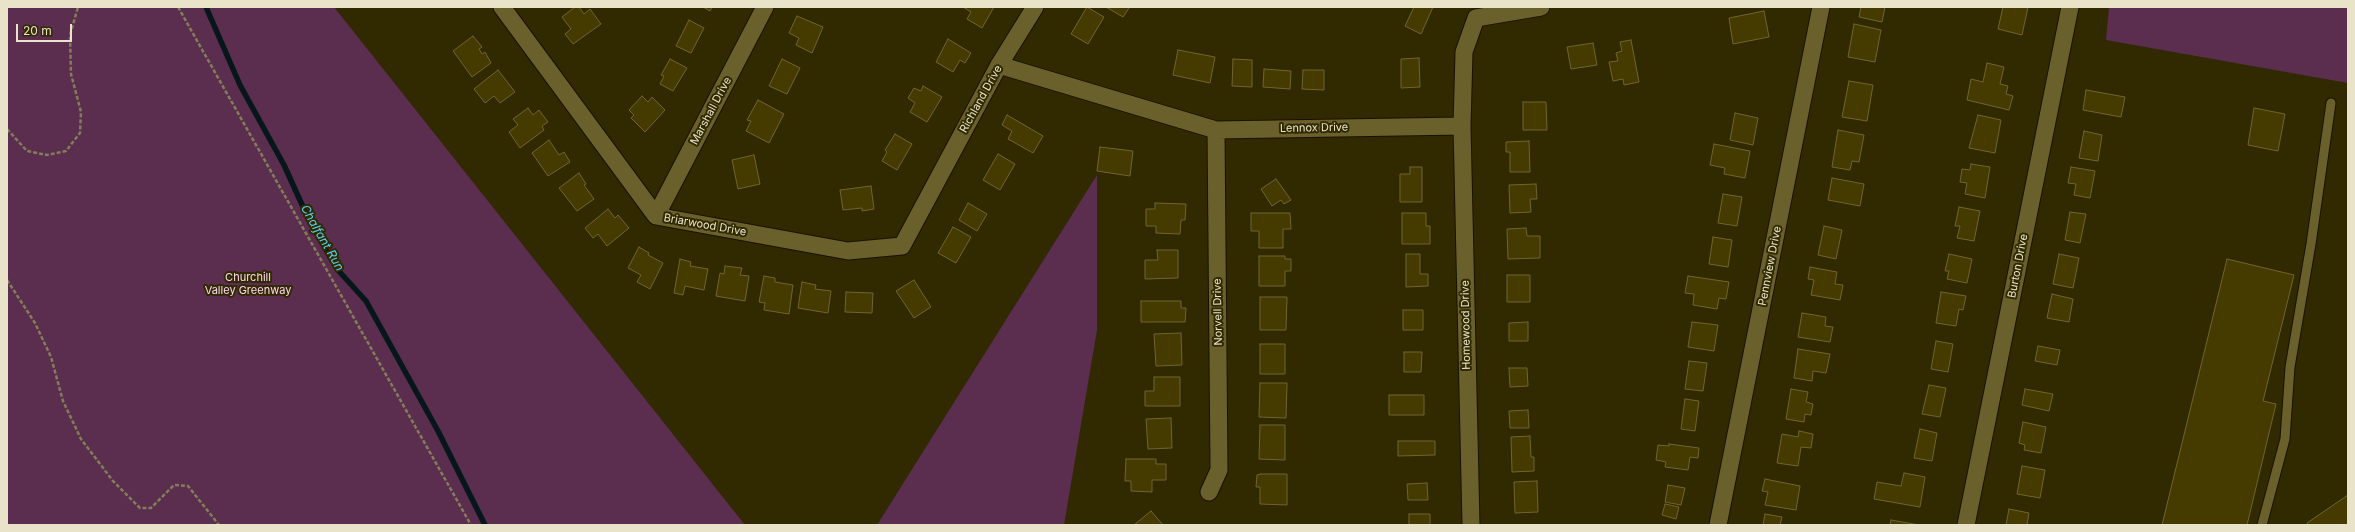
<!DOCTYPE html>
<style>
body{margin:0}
#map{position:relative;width:2355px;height:532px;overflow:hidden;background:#312a00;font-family:Inter,sans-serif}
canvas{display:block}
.frame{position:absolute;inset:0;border:8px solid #e9e4c9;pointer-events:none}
.scale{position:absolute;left:16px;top:24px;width:56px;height:18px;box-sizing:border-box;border:2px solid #e9e4c9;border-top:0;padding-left:5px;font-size:12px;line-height:14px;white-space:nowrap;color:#e9e4c9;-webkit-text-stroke:3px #312a00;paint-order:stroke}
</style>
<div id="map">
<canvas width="2355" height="532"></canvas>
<div class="frame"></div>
<div class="scale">20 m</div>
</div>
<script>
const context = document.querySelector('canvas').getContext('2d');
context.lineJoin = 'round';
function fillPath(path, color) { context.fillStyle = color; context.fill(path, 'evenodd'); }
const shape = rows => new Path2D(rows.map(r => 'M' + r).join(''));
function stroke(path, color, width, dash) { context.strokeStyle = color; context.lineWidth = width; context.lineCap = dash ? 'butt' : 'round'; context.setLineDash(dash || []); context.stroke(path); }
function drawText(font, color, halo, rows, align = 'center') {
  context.font = font + ' Inter,sans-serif'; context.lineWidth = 4; context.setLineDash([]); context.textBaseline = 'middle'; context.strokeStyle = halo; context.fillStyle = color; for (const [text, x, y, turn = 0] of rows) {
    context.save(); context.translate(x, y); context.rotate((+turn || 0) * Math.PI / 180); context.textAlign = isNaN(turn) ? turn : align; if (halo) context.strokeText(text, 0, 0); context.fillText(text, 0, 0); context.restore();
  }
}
const green = shape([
 [7,7,334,7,745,525,7,525],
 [2109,7,2348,7,2348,83,2106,40],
 [1097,175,1097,330,1064,525,877,525]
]);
const stream = shape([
 [206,7,240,85,284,165,309,220,337,269,366,301,438,431,485,525]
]);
const building = shape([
 [575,7,579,7,584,14,590,9,601,24,573,44,565,34,571,29,562,17,575,7],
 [703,7,712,7,710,11,703,7],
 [963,7,994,7,982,28,967,19,971,12,963,7],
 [1087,7,1104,17,1088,44,1071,34,1087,7],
 [1106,7,1127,7,1129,8,1123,17,1106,7],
 [1414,7,1433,7,1421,34,1405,26,1414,7],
 [1861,7,1885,7,1882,22,1859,17,1861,7],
 [2003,7,2028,7,2022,35,1998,29,2003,7],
 [1764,11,1769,37,1733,44,1729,18,1764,11],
 [797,16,823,27,812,53,796,45,799,38,789,33,797,16],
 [689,20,704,28,691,53,676,46,689,20],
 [1854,24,1881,30,1875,62,1848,57,1854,24],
 [473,36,482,47,479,49,482,54,485,52,491,63,472,77,453,51,473,36],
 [948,39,971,53,965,63,960,60,953,72,936,62,948,39],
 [1631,40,1639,82,1624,85,1623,79,1613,81,1609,62,1618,61,1616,53,1622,51,1620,42,1631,40],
 [1593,43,1597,65,1571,69,1567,47,1593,43],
 [1178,50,1215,57,1210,83,1173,75,1178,50],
 [1419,58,1420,87,1401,88,1401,59,1419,58],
 [670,59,687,68,673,91,660,84,664,76,661,75,670,59],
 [782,59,800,68,787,94,769,86,782,59],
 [1233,59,1252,60,1252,87,1232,86,1233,59],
 [1987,63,2004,67,2000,84,2008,86,2006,94,2013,96,2009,110,1967,100,1971,79,1983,82,1987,63],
 [1264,69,1291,71,1290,89,1263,87,1264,69],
 [498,70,515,92,500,103,494,96,485,103,474,89,498,70],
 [1303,70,1324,70,1324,90,1302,89,1303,70],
 [1849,81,1873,85,1867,121,1842,117,1849,81],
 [923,86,942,97,927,122,910,112,915,103,908,98,914,88,921,91,923,86],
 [2086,90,2125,97,2121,117,2083,110,2086,90],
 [642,96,648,102,652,97,665,110,645,132,631,118,634,115,629,110,642,96],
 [758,100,784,114,769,143,746,131,751,121,747,120,758,100],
 [1523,102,1546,102,1547,130,1523,130,1523,102],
 [528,108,533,115,539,110,548,122,542,126,544,130,520,148,509,132,518,125,513,119,528,108],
 [2254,108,2285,114,2278,151,2248,145,2254,108],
 [1735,113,1758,118,1753,145,1730,140,1735,113],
 [1007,115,1043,136,1033,153,1008,139,1012,131,1002,125,1007,115],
 [1978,115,2001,120,1995,153,1969,148,1978,115],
 [1838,130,1864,135,1859,162,1852,161,1850,170,1832,167,1838,130],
 [2084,131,2102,135,2098,161,2079,158,2084,131],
 [895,134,912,144,897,170,882,161,887,152,885,150,895,134],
 [549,140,559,155,564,152,570,162,548,176,532,153,549,140],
 [1529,141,1530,172,1510,172,1510,152,1506,152,1506,142,1529,141],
 [1714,144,1750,151,1745,178,1724,174,1725,168,1710,165,1714,144],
 [1100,147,1133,151,1130,176,1097,171,1100,147],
 [998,154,1015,164,1000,190,983,180,998,154],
 [754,155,760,184,738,189,732,160,754,155],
 [1971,164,1990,167,1985,198,1965,194,1967,183,1960,182,1962,169,1970,170,1971,164],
 [1410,167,1422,167,1422,202,1400,202,1400,174,1410,174,1410,167],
 [2071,167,2095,171,2090,198,2074,195,2076,184,2068,183,2071,167],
 [579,173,586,184,584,185,594,199,577,211,559,188,579,173],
 [1832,178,1864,184,1860,206,1828,200,1832,178],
 [1276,179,1291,200,1284,204,1281,200,1272,206,1261,189,1276,179],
 [1536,184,1537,199,1530,199,1531,212,1510,213,1509,185,1536,184],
 [871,186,874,209,862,211,862,208,843,210,840,190,871,186],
 [1723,194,1742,197,1737,226,1718,223,1723,194],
 [968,203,987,214,977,231,959,220,968,203],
 [1155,203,1186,204,1185,220,1181,220,1180,234,1156,233,1156,226,1146,226,1146,209,1155,209,1155,203],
 [1959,207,1980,211,1974,241,1957,238,1960,226,1955,226,1959,207],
 [608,209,615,218,618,215,629,228,607,246,598,234,593,238,585,228,608,209],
 [2070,212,2086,214,2080,243,2065,240,2070,212],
 [1251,213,1290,213,1291,229,1283,229,1283,248,1259,248,1259,231,1251,231,1251,213],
 [1402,213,1426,213,1426,226,1430,226,1430,244,1402,244,1402,213],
 [1824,226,1842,230,1836,259,1818,255,1824,226],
 [953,227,971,237,956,263,938,253,953,227],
 [1526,228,1527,236,1540,236,1540,258,1508,259,1507,229,1526,228],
 [1713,237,1732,240,1728,267,1709,264,1713,237],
 [639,247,649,253,648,255,663,263,650,289,637,282,641,275,628,268,639,247],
 [1157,250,1178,250,1178,278,1145,279,1145,260,1158,260,1157,250],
 [1406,254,1420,254,1420,274,1428,274,1428,286,1406,287,1406,254],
 [1949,254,1972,259,1967,283,1947,279,1949,271,1945,271,1949,254],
 [2059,254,2079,258,2073,288,2053,284,2059,254],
 [1259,256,1285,256,1285,259,1291,259,1291,271,1285,271,1285,286,1259,286,1259,256],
 [680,259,691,262,690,266,708,269,704,290,685,286,683,295,674,293,680,259],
 [2227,259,2294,275,2263,401,2276,404,2247,525,2162,525,2227,259],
 [725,266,742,268,740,275,749,276,745,301,716,296,720,273,724,274,725,266],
 [1810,267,1837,272,1835,284,1843,285,1840,300,1811,295,1814,280,1808,279,1810,267],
 [1507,275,1530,275,1530,302,1507,302,1507,275],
 [764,276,775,278,775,282,793,285,789,314,764,310,765,303,759,302,764,276],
 [1688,276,1729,282,1726,299,1719,298,1717,309,1693,305,1694,294,1685,293,1688,276],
 [914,280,931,307,914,318,896,291,914,280],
 [802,282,816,285,815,289,831,291,828,313,798,308,802,282],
 [846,292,873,293,872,313,845,312,846,292],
 [1941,292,1966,296,1963,310,1959,309,1956,326,1936,323,1941,292],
 [2052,294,2073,299,2069,322,2047,318,2052,294],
 [1260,297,1287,297,1286,330,1260,330,1260,297],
 [1141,301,1181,301,1181,308,1186,308,1185,322,1141,322,1141,301],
 [1403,310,1423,310,1423,330,1403,330,1403,310],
 [1802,313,1826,317,1825,326,1833,327,1830,342,1798,337,1802,313],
 [1528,322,1528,341,1509,341,1509,323,1528,322],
 [1692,322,1718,325,1714,351,1688,347,1692,322],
 [1181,333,1182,365,1156,366,1154,334,1181,333],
 [1936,341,1953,344,1948,372,1931,369,1936,341],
 [1260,344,1285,344,1285,374,1260,374,1260,344],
 [2038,346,2060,350,2057,365,2035,361,2038,346],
 [1798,349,1830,354,1826,373,1813,371,1812,381,1794,378,1798,349],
 [1404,352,1422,352,1421,372,1404,372,1404,352],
 [1689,361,1707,363,1703,391,1685,389,1689,361],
 [1509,368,1527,368,1528,386,1510,387,1509,368],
 [1154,377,1180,377,1180,406,1145,406,1145,391,1154,391,1154,377],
 [1260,383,1287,383,1286,418,1259,417,1260,383],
 [1929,385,1946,388,1940,417,1922,414,1929,385],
 [1791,389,1808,392,1806,402,1813,404,1811,415,1805,414,1804,422,1786,419,1791,389],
 [2025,389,2053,394,2049,411,2022,405,2025,389],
 [1389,395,1424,395,1424,415,1389,415,1389,395],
 [1685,399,1699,401,1695,431,1681,429,1685,399],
 [1528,410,1529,428,1510,428,1509,411,1528,410],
 [1171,418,1172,448,1148,449,1146,419,1171,418],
 [2023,422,2046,427,2041,453,2024,450,2025,445,2019,443,2023,422],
 [1260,425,1285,425,1285,460,1259,459,1260,425],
 [1920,429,1937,433,1932,461,1914,458,1920,429],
 [1799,431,1813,434,1811,448,1801,447,1798,466,1777,463,1782,434,1798,437,1799,431],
 [1530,436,1531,457,1534,457,1534,471,1512,472,1511,437,1530,436],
 [1398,441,1435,441,1435,455,1398,456,1398,441],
 [1669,444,1699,448,1698,458,1690,457,1688,470,1665,467,1666,462,1656,460,1658,445,1669,446,1669,444],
 [1126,459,1156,459,1156,464,1166,464,1166,480,1152,480,1152,492,1131,491,1131,481,1125,481,1126,459],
 [2022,466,2045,470,2040,498,2017,494,2022,466],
 [1904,473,1925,477,1920,507,1874,499,1877,482,1901,486,1904,473],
 [1261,474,1287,474,1287,505,1260,504,1260,487,1256,487,1257,475,1261,474],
 [1765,479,1800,486,1796,510,1765,505,1768,492,1762,491,1765,479],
 [1537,481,1538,512,1515,513,1514,482,1537,481],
 [1427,483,1428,500,1408,500,1407,484,1427,483],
 [1668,485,1685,488,1681,505,1665,502,1668,485],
 [2348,495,2348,525,2308,525,2307,523,2348,495],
 [1665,504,1679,507,1676,519,1662,515,1665,504],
 [2009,509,2029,513,2027,525,2006,525,2009,509],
 [1151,511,1163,525,1134,525,1151,511],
 [1409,514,1430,514,1430,525,1409,525,1409,514],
 [1765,514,1782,517,1780,525,1763,525,1765,514],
 [1891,520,1919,525,1890,525,1891,520]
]);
const path = shape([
 [178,7,471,525],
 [7,129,27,151,47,155,66,151,80,133,81,112,71,74,70,35,78,7],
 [7,280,35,323,51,357,63,401,81,439,113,481,140,508,151,508,174,485,188,486,219,525]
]);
const lane = shape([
 [2262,525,2285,439,2290,367,2311,244,2331,103]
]);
const street = shape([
 [502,7,656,216,848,251,902,246,999,65,1035,7],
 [999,65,1216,130,1462,126],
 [656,216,765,7],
 [1209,492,1219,470,1216,130],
 [1471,525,1462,126,1464,52,1476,18,1541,7],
 [1718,525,1821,7],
 [1966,525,2070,7]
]);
const streetNames = [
 ["Richland Drive",981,99,-61],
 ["Marshall Drive",711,111,-62],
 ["Lennox Drive",1314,128,-1],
 ["Briarwood Drive",705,225,10],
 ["Pennview Drive",1770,266,-79],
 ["Burton Drive",2018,266,-79],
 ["Norvell Drive",1218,312,-91],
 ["Homewood Drive",1466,325,-91]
];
const parkNames = [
 ["Churchill",248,278],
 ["Valley Greenway",248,291]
];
const waterNames = [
 ["Chalfant Run",322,238,60]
];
fillPath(green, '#5b2d4e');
stroke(stream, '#06161a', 5.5);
fillPath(building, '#453b00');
stroke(building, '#6f6531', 1);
stroke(lane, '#181200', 11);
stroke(street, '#181200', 19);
stroke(path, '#837d59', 2.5, [4, 2]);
stroke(lane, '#6a602c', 9);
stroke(street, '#6a602c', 17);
drawText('11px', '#e9e4c9', '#312a00', streetNames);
drawText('11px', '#ffd5f1', '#312a00', parkNames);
drawText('italic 12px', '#56d2f3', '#312a00', waterNames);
</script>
